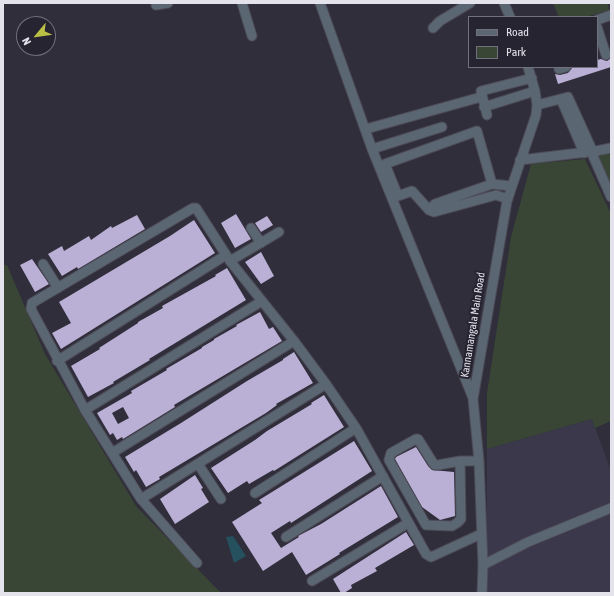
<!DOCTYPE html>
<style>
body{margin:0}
#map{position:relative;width:614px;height:596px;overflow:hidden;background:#302e3b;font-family:"Asap Condensed",sans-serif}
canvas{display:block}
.frame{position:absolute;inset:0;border:4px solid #e4e3ec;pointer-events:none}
.legend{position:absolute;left:468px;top:16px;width:130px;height:52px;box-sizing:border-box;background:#262431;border:1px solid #72707c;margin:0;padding:5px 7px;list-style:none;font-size:12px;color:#e4e3ec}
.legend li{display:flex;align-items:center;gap:8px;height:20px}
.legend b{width:20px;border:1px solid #72707c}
.north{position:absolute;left:16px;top:16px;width:40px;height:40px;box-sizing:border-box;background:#262431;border:1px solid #72707c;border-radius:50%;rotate:241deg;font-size:11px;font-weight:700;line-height:16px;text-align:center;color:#e4e3ec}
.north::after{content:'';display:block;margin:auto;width:14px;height:18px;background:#bbc045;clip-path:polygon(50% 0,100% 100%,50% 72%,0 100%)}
</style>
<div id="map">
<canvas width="614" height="596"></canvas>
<div class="frame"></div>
<ul class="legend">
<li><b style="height:5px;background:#5a6672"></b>Road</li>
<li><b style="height:11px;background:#394635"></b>Park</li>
</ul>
<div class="north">N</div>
</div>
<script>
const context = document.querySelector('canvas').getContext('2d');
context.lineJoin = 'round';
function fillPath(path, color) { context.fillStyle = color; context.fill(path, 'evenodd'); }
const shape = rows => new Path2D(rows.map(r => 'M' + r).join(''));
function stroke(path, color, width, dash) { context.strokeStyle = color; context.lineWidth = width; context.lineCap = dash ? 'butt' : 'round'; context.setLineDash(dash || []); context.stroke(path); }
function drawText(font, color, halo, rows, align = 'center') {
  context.font = font + ' "Asap Condensed",sans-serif'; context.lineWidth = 4; context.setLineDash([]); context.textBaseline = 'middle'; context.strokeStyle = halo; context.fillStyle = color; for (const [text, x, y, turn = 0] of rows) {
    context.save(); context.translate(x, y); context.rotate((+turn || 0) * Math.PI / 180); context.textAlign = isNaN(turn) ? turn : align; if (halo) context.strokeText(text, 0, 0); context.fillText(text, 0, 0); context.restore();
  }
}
const built = shape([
 [592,419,611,471,611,593,487,593,487,449]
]);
const green = shape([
 [553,3,608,3,609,10,586,17,559,17],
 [611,151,611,186,598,154],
 [585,159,611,214,611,421,595,428,592,419,487,449,487,393,511,237,531,164],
 [3,265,7,265,45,354,136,506,221,593,3,593]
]);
const water = shape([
 [233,536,246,556,234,563,226,537]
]);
const building = shape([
 [611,58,611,67,558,84,555,74,560,75,568,73,572,68,575,67,597,67,597,60,601,59,607,61],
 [236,214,251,239,235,248,221,223],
 [137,215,145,229,78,269,77,267,62,276,48,254,62,246,64,251,89,236,91,240,111,226,112,228],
 [267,216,273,225,261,232,255,223],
 [194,220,215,253,61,349,52,333,71,323,59,302,170,236],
 [261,252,274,276,261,284,245,262],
 [32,259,49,284,35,292,20,265],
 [227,268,246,300,149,359,150,360,113,382,114,383,88,397,71,366,100,349,99,348,138,323,138,322,163,308,162,306,216,276,215,275],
 [260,312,269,329,273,327,282,341,174,405,175,407,123,439,122,437,117,440,113,433,110,435,97,413,132,393,131,391,167,370,166,369,202,348,202,347,214,340,214,339,237,326,236,325],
 [123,407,129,418,118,424,112,413],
 [294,352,313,383,276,404,277,405,266,413,159,477,160,479,146,487,136,470,134,472,125,457,181,423,247,381,283,360,283,359],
 [324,395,344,427,274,471,273,470,249,484,247,481,228,493,211,468,255,440,267,431,312,404,311,403],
 [354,441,372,471,291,523,290,521,271,533,281,548,299,537,298,536,321,524,381,486,398,517,339,553,340,554,306,575,292,552,263,571,232,522,262,503,259,500,272,492],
 [416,447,428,466,432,470,454,472,455,516,440,520,422,507,395,459,396,457],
 [195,475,203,488,201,489,209,502,175,524,160,499],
 [406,532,414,545,375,568,377,571,351,585,352,588,344,593,341,593,333,579]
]);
const minor = shape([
 [242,3,252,36],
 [320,3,372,149,473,398],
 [504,3,510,17],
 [156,5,168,3],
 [597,20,611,15],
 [597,27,606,55],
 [433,28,440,21,470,3],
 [559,69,566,67],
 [561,99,584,153],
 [537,105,568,97,593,152],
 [484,107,535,91],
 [487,115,481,91,532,78],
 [366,129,481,97],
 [611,148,596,151,593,156,611,197],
 [372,149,442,127],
 [520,160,596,151],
 [492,184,477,131,385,164,398,196,412,191,429,210,434,212,496,195,508,199],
 [429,210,435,204,492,184,511,186],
 [251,228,261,243],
 [230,261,279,232],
 [43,264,58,288],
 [57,361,226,255],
 [326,384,141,499,85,410,31,309,32,303,193,208,196,208,230,261,294,341,326,384,356,428,426,554,431,557,481,534],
 [85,410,262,301],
 [112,453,294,341],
 [460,461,461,519,457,523,452,526,426,525,389,460,391,453,416,439,418,439,433,463,435,465,438,465,460,461,479,461],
 [198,464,221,499],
 [255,493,356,428],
 [141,499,197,563],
 [286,537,383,476],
 [483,565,528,542,611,508],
 [312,581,408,523],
 [482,593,483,565,479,461,473,399,507,201,536,115,537,105,535,91,528,67]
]);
const streetNames = [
 ["Kannamangala Main Road",473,325,-81]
];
fillPath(built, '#3a384a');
fillPath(green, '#394635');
fillPath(water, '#25505e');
fillPath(building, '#baafd4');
stroke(minor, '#4d4b57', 11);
stroke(minor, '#5a6672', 9);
drawText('11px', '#e4e3ec', '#262431', streetNames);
</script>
